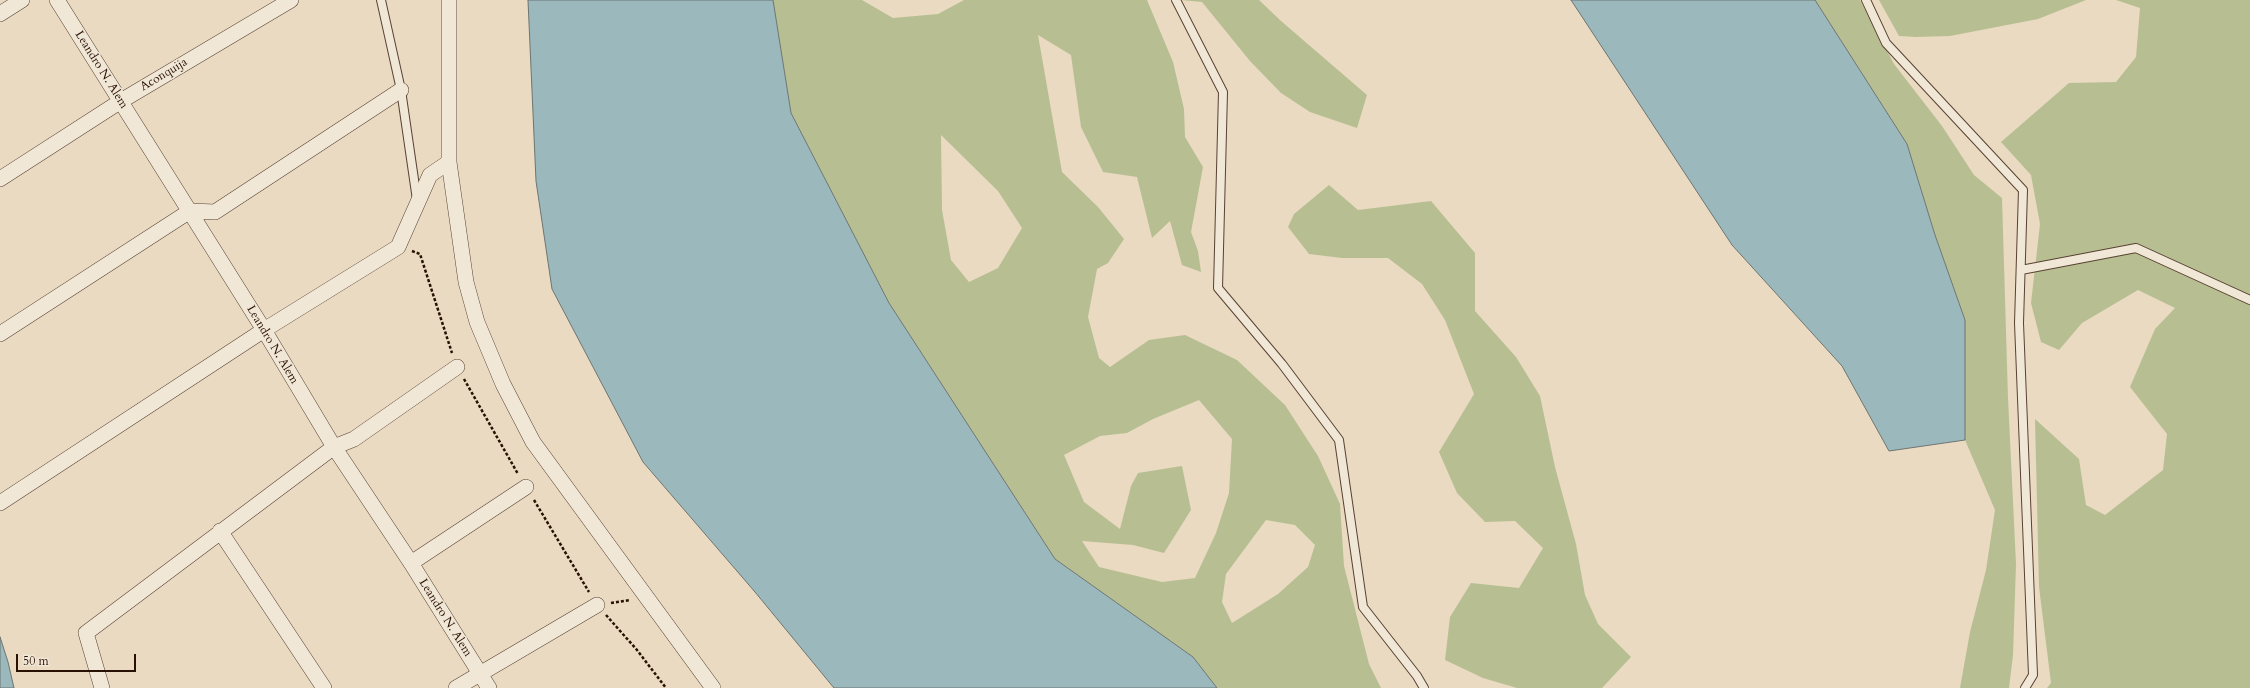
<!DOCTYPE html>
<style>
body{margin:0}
#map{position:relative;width:2250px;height:688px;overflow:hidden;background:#e9dac1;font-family:Cardo,serif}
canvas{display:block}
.scale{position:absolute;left:16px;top:654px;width:120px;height:18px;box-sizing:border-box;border:2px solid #281002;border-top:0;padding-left:5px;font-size:12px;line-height:14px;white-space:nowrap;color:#281002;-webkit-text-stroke:3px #f1e7d7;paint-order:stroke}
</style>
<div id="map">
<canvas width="2250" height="688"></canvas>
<div class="scale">50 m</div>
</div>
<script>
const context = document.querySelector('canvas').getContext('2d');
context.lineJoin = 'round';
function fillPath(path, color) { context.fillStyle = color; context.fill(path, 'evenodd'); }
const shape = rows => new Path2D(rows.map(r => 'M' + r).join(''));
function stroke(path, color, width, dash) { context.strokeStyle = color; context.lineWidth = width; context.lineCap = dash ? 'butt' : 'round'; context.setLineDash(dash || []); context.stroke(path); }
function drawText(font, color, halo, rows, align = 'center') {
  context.font = font + ' Cardo,serif'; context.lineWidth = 3; context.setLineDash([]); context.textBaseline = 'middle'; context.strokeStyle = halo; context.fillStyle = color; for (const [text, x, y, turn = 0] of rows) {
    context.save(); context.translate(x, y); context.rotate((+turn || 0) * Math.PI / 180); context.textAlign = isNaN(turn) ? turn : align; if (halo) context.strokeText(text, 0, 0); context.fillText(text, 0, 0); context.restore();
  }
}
const green = shape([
 [773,0,862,0,893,18,938,14,964,0,1147,0,1173,62,1184,109,1185,137,1203,167,1191,232,1198,251,1201,272,1182,265,1170,221,1152,238,1137,177,1103,172,1081,127,1071,55,1038,35,1062,172,1098,207,1124,239,1108,263,1097,269,1088,317,1099,358,1110,367,1149,340,1185,335,1237,360,1285,405,1318,456,1340,504,1344,566,1369,664,1381,688,1217,688,1193,657,1055,559,889,303,791,113],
 [941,135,998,191,1022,228,998,268,969,282,951,260,942,210],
 [1199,400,1232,439,1229,493,1216,533,1195,578,1162,582,1099,567,1082,541,1133,545,1164,553,1191,510,1182,466,1138,473,1131,486,1120,529,1084,502,1064,455,1100,436,1127,433,1153,419],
 [1266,520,1295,525,1315,545,1308,567,1278,594,1232,623,1222,602,1226,574],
 [1181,0,1259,0,1281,21,1367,95,1357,128,1310,112,1281,93,1250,61,1202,2],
 [1815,0,1860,0,1894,64,1942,126,1974,175,2002,198,2008,398,2016,564,2013,655,2009,688,1960,688,1970,632,1986,570,1995,510,1965,440,1965,320,1935,235,1907,144],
 [1879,0,2086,0,2038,19,1950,36,1916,37,1899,36],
 [2116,0,2250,0,2250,688,2047,688,2051,683,2039,587,2035,419,2079,459,2086,505,2105,515,2163,470,2167,434,2130,387,2155,329,2175,308,2138,290,2082,323,2059,350,2041,342,2031,303,2040,224,2031,175,2001,142,2069,83,2116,82,2136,57,2140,8],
 [1329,185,1358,210,1431,201,1475,253,1475,311,1516,357,1540,396,1555,467,1576,544,1585,595,1598,624,1631,657,1602,688,1517,688,1483,678,1445,660,1450,617,1471,583,1519,588,1543,548,1515,521,1485,522,1457,493,1439,452,1474,394,1445,320,1422,284,1388,258,1342,258,1309,254,1288,227,1294,214]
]);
const water = shape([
 [528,0,773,0,791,113,889,303,1055,559,1193,657,1217,688,834,688,755,592,643,462,552,289,536,181,528,0],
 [1571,0,1815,0,1907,144,1935,235,1965,320,1965,440,1889,451,1842,366,1732,245,1571,0],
 [0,637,8,662,14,688,0,688,0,637]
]);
const path = shape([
 [412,251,420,254,452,353],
 [464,379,518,474],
 [534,500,589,592],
 [611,603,630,600],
 [606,615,637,650,666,688]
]);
const lane = shape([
 [381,0,401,90,417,200],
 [1176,0,1223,92,1218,288,1282,364,1339,440,1363,607,1417,676,1424,688],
 [1866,0,1886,43,2023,190,2019,323,2033,675,2025,688],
 [2021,270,2136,248,2250,300]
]);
const street = shape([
 [57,0,264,330,334,447,411,563,489,688],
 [449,0,449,162,466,282,477,322,503,384,533,442,713,688],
 [0,14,22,0],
 [0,179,121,101,291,0],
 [0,334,190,211,215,212,401,90],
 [0,503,264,330,398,247,430,175,449,162],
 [220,531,324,688],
 [411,563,526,487],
 [102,688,86,633,334,447,354,439,457,367],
 [456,688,597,605]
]);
const streetNames = [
 ["Leandro N. Alem",101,70,58],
 ["Aconquija",164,75,-31],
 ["Leandro N. Alem",272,345,59],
 ["Leandro N. Alem",445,618,58]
];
fillPath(green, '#b7bf92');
fillPath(water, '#9bb8bc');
stroke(water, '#6d7572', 1);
stroke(lane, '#584232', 10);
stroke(street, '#584232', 16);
stroke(path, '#281002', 2.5, [3, 2]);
stroke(lane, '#f1e7d7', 8);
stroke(street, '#f1e7d7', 15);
drawText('12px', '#281002', '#f1e7d7', streetNames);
</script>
